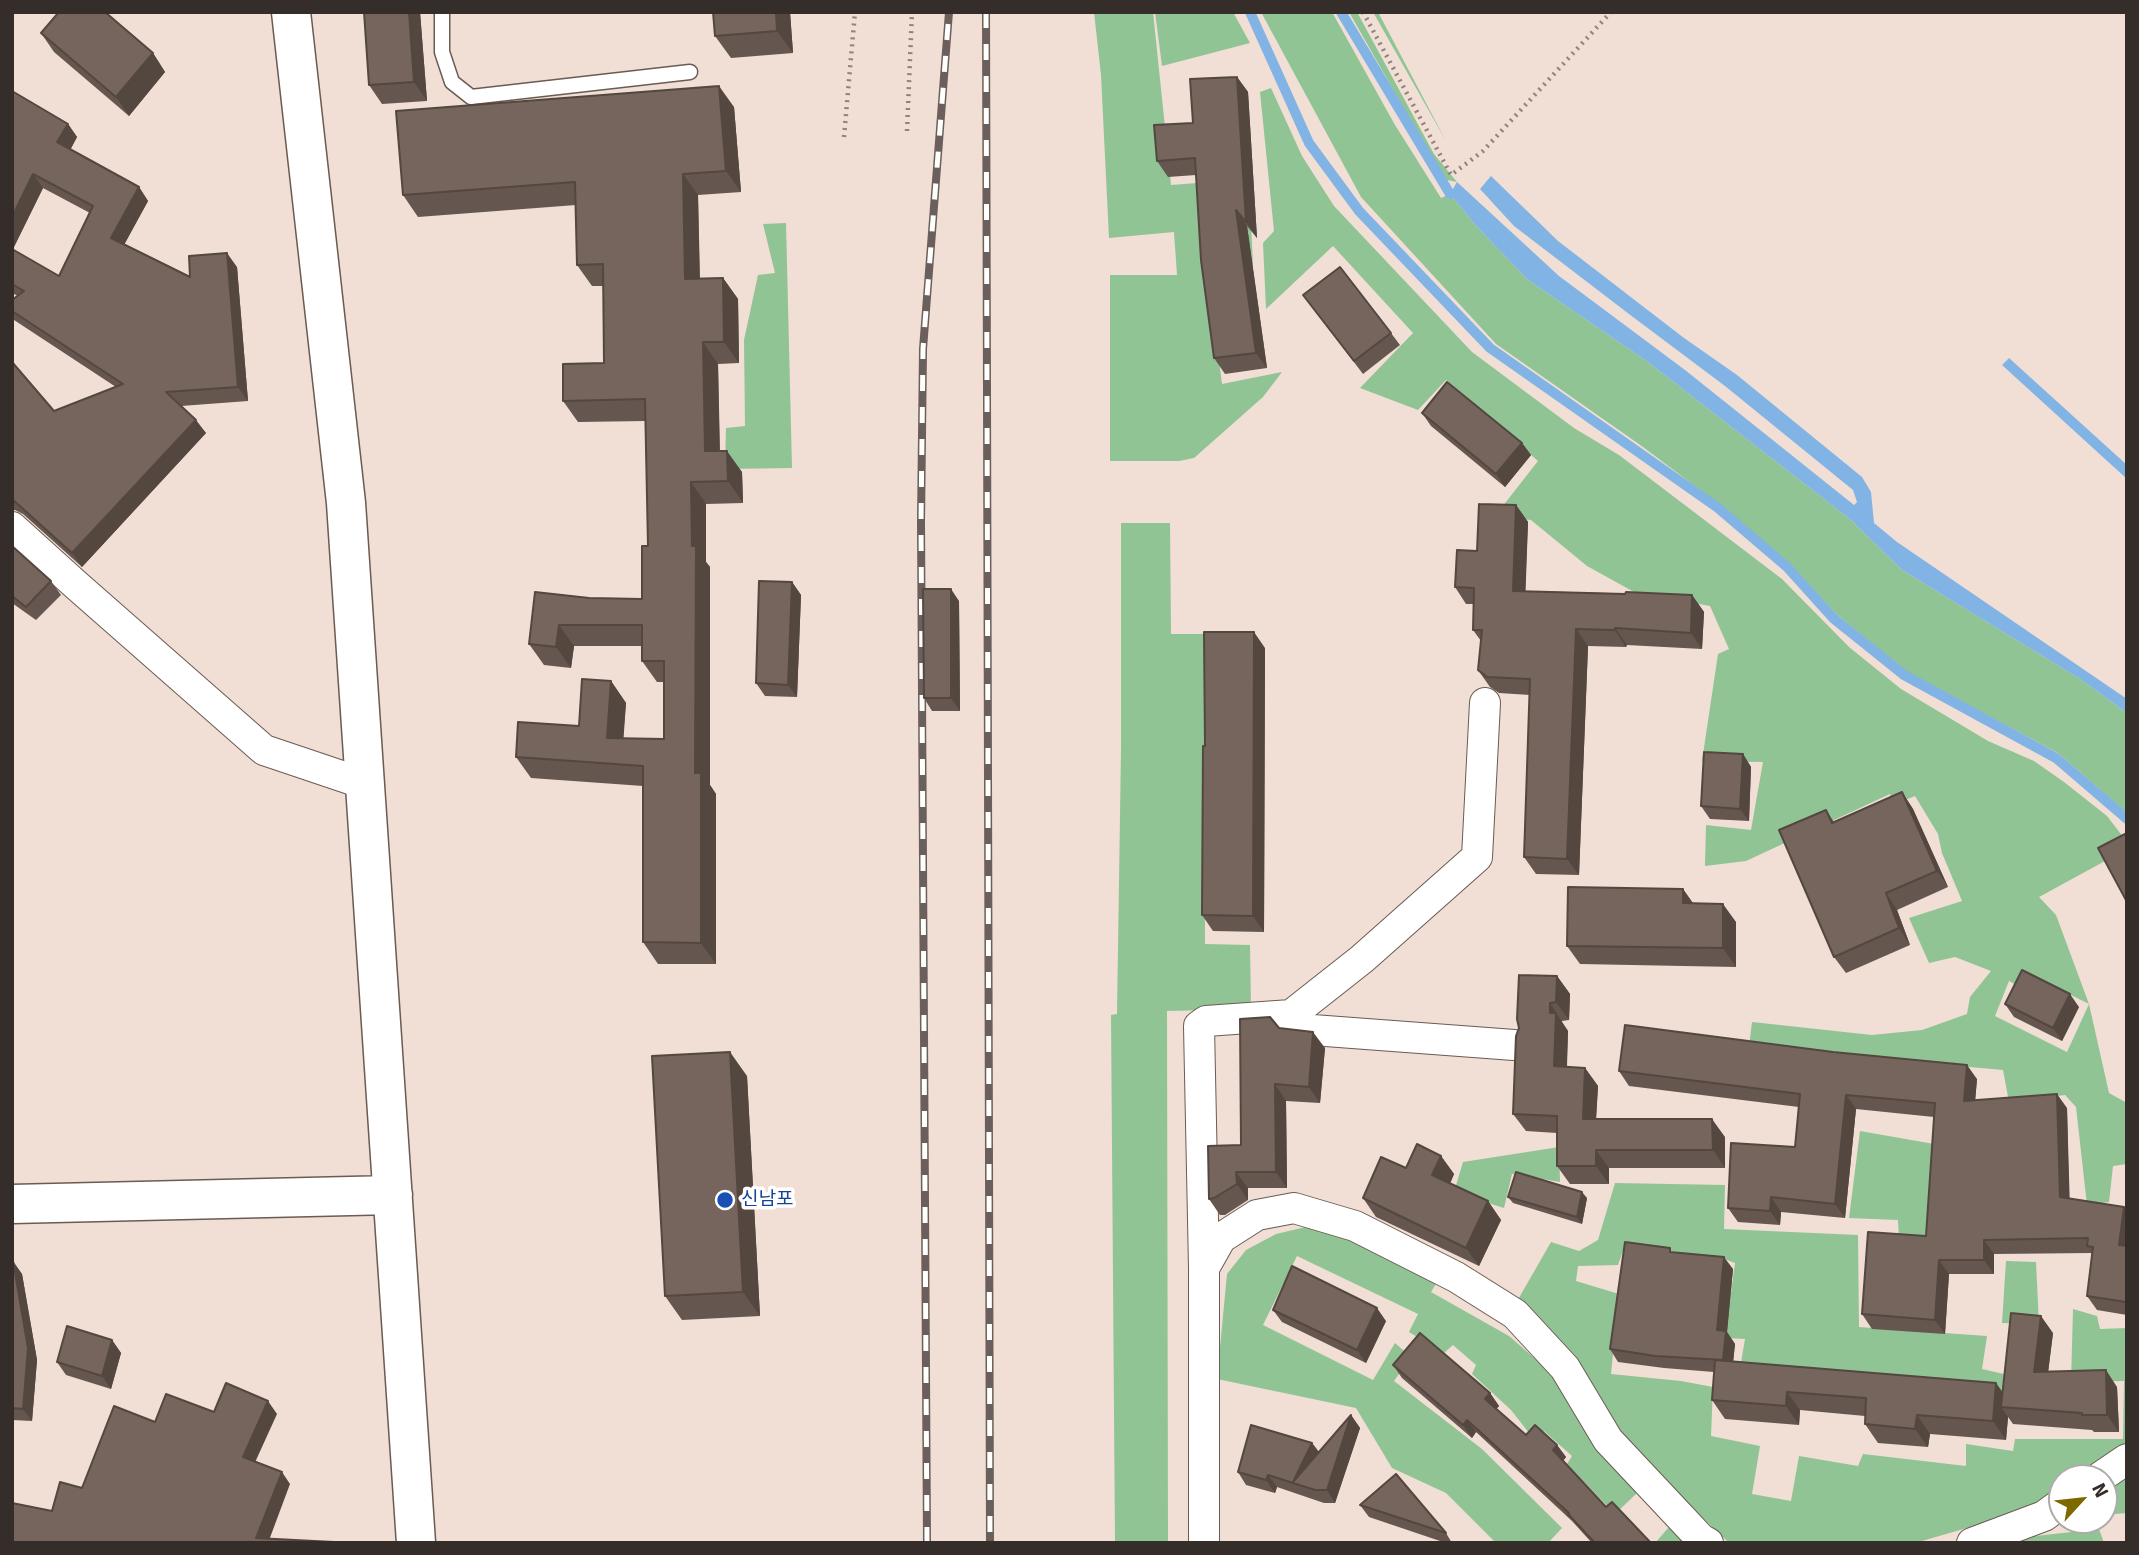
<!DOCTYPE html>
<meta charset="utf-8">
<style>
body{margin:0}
#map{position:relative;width:2139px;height:1555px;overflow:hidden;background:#f1ded4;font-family:Signika,sans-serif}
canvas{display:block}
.frame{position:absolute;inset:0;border:14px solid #342d29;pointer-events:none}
.north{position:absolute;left:2048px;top:1464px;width:70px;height:70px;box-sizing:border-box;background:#fff;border:2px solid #aeaba9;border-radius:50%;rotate:63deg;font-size:19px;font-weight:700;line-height:28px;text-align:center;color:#342d29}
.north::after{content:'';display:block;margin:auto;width:24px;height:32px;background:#7e6800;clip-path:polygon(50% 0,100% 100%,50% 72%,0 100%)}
</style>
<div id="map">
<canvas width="2139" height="1555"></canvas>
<div class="frame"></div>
<div class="north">N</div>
</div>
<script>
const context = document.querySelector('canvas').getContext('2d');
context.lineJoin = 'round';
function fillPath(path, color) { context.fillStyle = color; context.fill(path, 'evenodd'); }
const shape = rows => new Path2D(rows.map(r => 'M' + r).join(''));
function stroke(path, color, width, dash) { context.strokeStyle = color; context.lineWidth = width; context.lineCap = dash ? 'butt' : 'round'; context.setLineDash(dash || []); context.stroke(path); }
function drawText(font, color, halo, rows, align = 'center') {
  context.font = font + ' Signika,"Noto Sans KR",sans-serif'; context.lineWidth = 7; context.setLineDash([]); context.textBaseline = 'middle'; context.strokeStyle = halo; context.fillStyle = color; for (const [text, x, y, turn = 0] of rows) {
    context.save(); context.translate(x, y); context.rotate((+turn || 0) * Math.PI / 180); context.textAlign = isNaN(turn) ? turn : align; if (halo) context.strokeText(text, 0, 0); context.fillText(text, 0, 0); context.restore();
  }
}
const green = shape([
 [1094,12,1153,12,1171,185,1197,183,1201,228,1251,226,1253,264,1208,271,1222,384,1282,372,1263,397,1194,458,1179,461,1110,461,1110,275,1177,275,1174,232,1109,238,1101,75],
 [1155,12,1233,12,1250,43,1162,66],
 [1261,12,1332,12,1395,125,1441,198,1450,194,1479,229,1528,280,1648,362,1851,520,1902,570,2080,679,2127,713,2127,813,2058,753,1907,672,1835,613,1790,564,1720,505,1643,447,1496,344,1361,197],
 [1349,12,1357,12,1434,154,1457,182,1447,180,1433,160],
 [1373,12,1378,12,1446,141],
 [1271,88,1302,156,1334,206,1472,352,1574,428,1619,455,1782,579,1849,647,1901,689,1988,741,2034,761,2064,782,2107,816,2127,842,2127,849,2039,897,2056,915,2089,1004,2109,1093,2127,1103,2127,1164,2113,1166,2109,1202,2087,1205,2076,1107,2065,1095,2009,1102,2003,1070,1749,1047,1752,1022,1872,1035,1922,1030,1967,1014,1970,997,1991,971,1955,957,1929,963,1909,918,1962,901,1942,853,1938,834,1915,796,1893,805,1890,794,1746,861,1705,866,1706,825,1751,830,1763,762,1702,761,1718,654,1729,649,1710,606,1634,592,1587,566,1531,520,1495,516,1538,461,1446,380,1418,410,1360,388,1413,333,1333,246,1266,309,1263,243,1274,231,1260,92],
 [2029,974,2089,1004,2067,1052,1995,1016,2009,981,2020,987],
 [786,223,792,468,725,469,726,428,745,426,744,340,758,275,775,273,763,224],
 [1121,523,1170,523,1171,634,1204,634,1205,944,1250,945,1251,1009,1167,1011,1168,1543,1115,1543,1111,1015,1117,1014,1121,750],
 [1860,1131,1934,1144,1929,1241,1899,1240,1898,1220,1849,1218],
 [1559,1147,1560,1182,1512,1174,1504,1208,1454,1192,1463,1162],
 [1615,1183,1725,1185,1724,1229,1858,1235,1859,1327,1987,1336,1982,1369,2008,1375,2010,1399,1739,1374,1745,1339,1725,1338,1735,1263,1722,1258,1625,1245,1618,1265,1578,1266,1576,1281,1619,1294,1611,1374,1681,1381,1713,1387,1711,1436,1760,1446,1752,1494,1791,1501,1799,1456,1858,1466,1863,1454,1966,1466,1966,1444,2013,1451,2015,1439,2123,1439,2124,1381,2071,1382,2073,1309,2097,1316,2100,1329,2127,1328,2127,1448,2079,1478,2062,1478,2062,1489,2036,1505,2005,1517,1915,1543,1729,1543,1623,1440,1516,1303,1551,1242,1579,1251,1598,1240],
 [1310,1226,1353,1239,1437,1282,1431,1292,1509,1336,1557,1378,1598,1442,1637,1493,1615,1514,1567,1464,1572,1456,1544,1431,1533,1438,1511,1410,1472,1374,1476,1365,1453,1345,1444,1353,1409,1332,1418,1314,1297,1256,1263,1325,1373,1380,1395,1343,1411,1357,1394,1381,1482,1449,1562,1528,1548,1543,1496,1543,1446,1493,1392,1468,1356,1408,1217,1379,1227,1274,1246,1250,1276,1234],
 [2006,1261,2036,1262,2039,1324,2002,1323],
 [2127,1471,2127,1513,2104,1515,2104,1486],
 [1669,1527,1689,1543,1655,1543],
 [2099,1529,2104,1543,2019,1543,2017,1538]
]);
const water = shape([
 [1491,176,1558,241,1684,338,1737,375,1862,477,1871,492,1874,523,1897,542,2127,699,2127,713,2080,679,1902,570,1851,520,1648,362,1528,280,1479,229,1450,194,1457,182,1559,276,1685,370,1854,505,1857,502,1853,490,1725,386,1629,314,1514,226,1480,189],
 [2009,358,2127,465,2127,479,2002,365]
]);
const stream = shape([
 [1250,12,1309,143,1359,211,1490,348,1718,508,1787,567,1833,618,1904,675,2056,758,2127,819],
 [1341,12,1450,194]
]);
const path = shape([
 [1363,12,1451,175,1483,151,1611,12],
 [907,131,912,12],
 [844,137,855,12]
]);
const service = shape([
 [442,12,442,52,452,82,471,97,690,72]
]);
const minor = shape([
 [12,527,75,584,264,750,365,784],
 [1291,1015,1299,1029,1514,1045],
 [1204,1268,1199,1026,1206,1021,1291,1015,1362,959,1477,857,1485,703],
 [2099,1478,2127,1459],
 [1204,1543,1204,1268,1221,1238,1257,1215,1294,1208,1355,1226,1456,1277,1515,1314,1565,1368,1608,1440,1701,1539,1708,1543],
 [1972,1543,2044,1516,2062,1503]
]);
const secondary = shape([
 [291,12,346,503,416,1543],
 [12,1204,393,1195]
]);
const rail = shape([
 [986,12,990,1543],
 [927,1543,921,522,923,349,949,12]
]);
const wall = shape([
 [364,12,420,12,427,101,382,104,369,85],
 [713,12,790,12,793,53,731,58,715,36],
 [41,33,153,53,165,72,129,116,54,52],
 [1237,77,1248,92,1257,238,1247,226,1267,368,1225,374,1214,358,1196,175,1168,177,1157,161],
 [12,91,68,124,77,137,70,150,139,187,148,201,124,245,190,277,237,267,248,401,181,406,206,433,82,567,23,514,15,510,12,510,12,362,54,411,116,387,14,320,12,317,12,300,18,296,12,293],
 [43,188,90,213,59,276,13,249],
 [734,107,741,192,698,195,700,278,723,278,738,299,739,363,718,364,720,451,742,472,743,503,706,504,706,562,710,567,710,785,716,794,716,964,658,964,643,942,643,786,531,778,516,757,579,726,611,681,626,703,623,738,664,739,664,682,657,682,642,661,642,646,574,646,571,668,544,665,529,644,589,598,642,599,648,546,645,421,578,422,563,401,604,363,604,286,592,286,577,265,576,205,418,217,403,195],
 [1303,295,1391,333,1400,345,1363,374],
 [1422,413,1522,443,1531,455,1505,487,1431,426],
 [1516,505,1528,522,1525,591,1692,595,1704,612,1702,649,1627,645,1626,647,1588,646,1579,875,1536,874,1524,857,1530,695,1499,693,1490,687,1478,670,1481,641,1473,630,1474,604,1466,604,1455,587,1477,551],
 [12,546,51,581,61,595,36,620,12,603],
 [792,582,801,595,797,697,765,696,756,683],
 [959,601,960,711,932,711,924,698],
 [1265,648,1264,932,1213,931,1202,915,1205,746],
 [1743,754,1751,767,1749,821,1710,819,1701,806],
 [1902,792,1913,809,1948,887,1897,910,1910,945,1846,973,1834,957,1826,810,1834,822],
 [1683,889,1693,903,1736,922,1736,967,1580,964,1567,946],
 [1557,976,1570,994,1569,1020,1562,1021,1562,1023,1568,1031,1567,1067,1585,1068,1598,1086,1596,1119,1725,1137,1725,1168,1609,1168,1609,1184,1570,1184,1557,1166,1557,1133,1526,1131,1513,1114],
 [2005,1004,2079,1007,2062,1041,2014,1017],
 [1279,1028,1325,1048,1320,1103,1286,1101,1287,1188,1248,1188,1248,1200,1225,1215,1220,1215,1209,1199,1241,1145],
 [1619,1071,1977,1079,1975,1100,2067,1108,2069,1198,2124,1207,2127,1210,2127,1315,2097,1310,2087,1296,2092,1254,2091,1253,1994,1254,1994,1274,1949,1274,1945,1334,1872,1329,1862,1314,1926,1236,1934,1117,1856,1109,1845,1218,1781,1212,1780,1225,1738,1222,1728,1208,1795,1147,1799,1107,1629,1086],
 [747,1076,760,1316,682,1320,665,1296],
 [1441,1156,1454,1174,1450,1184,1488,1201,1501,1220,1479,1266,1376,1217,1363,1198,1406,1168],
 [1508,1197,1587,1198,1582,1224,1513,1203],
 [1673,1252,1733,1269,1727,1332,1735,1344,1733,1361,2002,1392,2053,1333,2048,1372,2117,1387,2119,1432,2094,1432,2092,1430,2013,1424,2008,1417,2006,1440,1930,1434,1928,1447,1878,1443,1865,1424,1865,1416,1800,1410,1799,1425,1725,1419,1712,1400,1714,1372,1664,1368,1618,1362,1610,1349],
 [12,1261,22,1274,37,1360,32,1421,12,1420],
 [1273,1310,1386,1321,1366,1363,1282,1322],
 [112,1340,121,1353,111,1389,66,1375,57,1362],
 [1393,1365,1490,1393,1499,1406,1496,1409,1526,1435,1557,1445,1566,1457,1563,1461,1606,1507,1651,1543,1592,1543,1572,1521,1476,1432,1472,1438,1402,1378],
 [1351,1415,1360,1428,1335,1503,1324,1503,1277,1487,1275,1493,1246,1485,1238,1472,1312,1443,1319,1452],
 [1360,1505,1446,1533,1452,1543,1446,1543,1369,1517]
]);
const shadedWall = shape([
 [409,12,420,12,427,101,414,82],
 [776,12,790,12,793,53,777,31],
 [153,53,165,72,129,116,116,97],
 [1237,77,1248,92,1257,238,1246,222],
 [719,86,734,107,741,192,726,171],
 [68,124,77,137,67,156,57,142],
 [33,174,43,188,12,251,12,217],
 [683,174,698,195,700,300,685,279],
 [139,187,148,201,120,252,111,238],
 [1236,210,1247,226,1267,368,1256,353],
 [227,253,237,267,248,401,238,387],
 [723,278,738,299,739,363,724,342],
 [703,342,718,364,720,473,705,451],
 [196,420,206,433,82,567,72,553],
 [1522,443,1531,455,1505,487,1496,474],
 [727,451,742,472,743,503,728,481],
 [691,482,706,504,706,562,710,567,710,785,716,794,716,964,701,943,695,773],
 [1516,505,1528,522,1525,607,1513,591],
 [792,582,801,595,797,697,788,685],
 [951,589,959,601,960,711,951,698],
 [1692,595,1704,612,1702,649,1691,633],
 [559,625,574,646,571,668,556,647],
 [1615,628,1627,645,1626,647,1615,630],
 [1576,629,1588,646,1579,875,1567,859],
 [1254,632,1265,648,1264,932,1253,916],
 [611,681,626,703,622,759,607,738],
 [1743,754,1751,767,1749,821,1740,809],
 [1902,792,1913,809,1948,887,1937,871],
 [1683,889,1696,908,1683,903],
 [1886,893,1897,910,1910,945,1899,928],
 [1723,904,1736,922,1736,967,1723,948],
 [1557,976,1570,994,1569,1020,1556,1002],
 [2070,994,2079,1007,2062,1041,2053,1028],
 [1550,1003,1568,1031,1566,1084,1554,1066],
 [1313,1032,1325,1048,1320,1103,1309,1087],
 [730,1052,747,1076,760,1316,743,1292],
 [1967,1065,1977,1079,1974,1115,1964,1101],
 [1585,1068,1598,1086,1595,1137,1583,1119],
 [1275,1084,1286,1101,1287,1188,1276,1172],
 [2057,1094,2067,1108,2070,1211,2060,1197],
 [1846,1095,1856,1109,1845,1218,1835,1204],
 [1712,1119,1725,1137,1725,1168,1713,1150],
 [1596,1150,1609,1168,1609,1184,1596,1166],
 [1441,1156,1454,1174,1445,1194,1432,1175],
 [1236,1172,1248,1188,1248,1200,1237,1184],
 [1582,1192,1587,1198,1582,1224,1577,1217],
 [1771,1197,1781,1212,1780,1225,1770,1211],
 [1488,1201,1501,1220,1479,1266,1466,1248],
 [2124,1207,2127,1210,2127,1256,2119,1245],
 [1984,1240,1994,1254,1994,1274,1984,1260],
 [1724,1257,1733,1269,1727,1332,1735,1344,1732,1374,1723,1361,1717,1330],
 [1939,1260,1949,1274,1945,1334,1935,1320],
 [13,1261,22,1274,37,1360,32,1421,23,1409],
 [1377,1308,1386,1321,1366,1363,1357,1350],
 [2041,1316,2053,1333,2046,1389,2034,1372],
 [112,1340,121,1353,111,1389,102,1376],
 [2106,1370,2117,1387,2119,1432,2107,1415],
 [1996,1383,2009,1401,2001,1407,2008,1417,2006,1440,1993,1421],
 [1787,1392,1800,1410,1799,1425,1786,1406],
 [1490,1393,1499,1406,1494,1411,1485,1399],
 [268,1401,277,1414,252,1469,243,1457],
 [1351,1415,1360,1428,1335,1503,1327,1490],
 [1917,1415,1930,1434,1928,1447,1915,1429],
 [1467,1420,1476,1432,1472,1438,1463,1425],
 [1312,1443,1321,1455,1293,1482],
 [1557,1445,1566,1457,1561,1463,1553,1450],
 [282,1472,290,1484,268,1543,256,1538],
 [1268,1475,1277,1487,1275,1493,1266,1480]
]);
const building = shape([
 [59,12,105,12,153,53,116,97,41,33,59,12],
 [364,12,409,12,414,82,369,85,364,12],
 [713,12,776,12,777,31,715,36,713,12],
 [1237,77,1246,222,1236,210,1256,353,1214,358,1201,260,1195,158,1157,161,1154,125,1193,123,1190,79,1237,77],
 [719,86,726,171,683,174,685,279,723,278,724,342,703,342,705,451,727,451,728,481,691,482,692,546,696,546,695,773,701,773,701,943,643,942,643,766,516,757,518,722,579,726,582,679,611,681,607,738,664,739,664,661,642,661,642,625,559,625,556,647,529,644,535,592,589,598,642,599,642,546,648,546,645,399,563,401,563,364,604,363,603,264,577,265,575,182,403,195,396,111,719,86],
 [12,91,68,124,57,142,139,187,111,238,190,277,189,256,227,253,238,387,166,392,196,420,72,553,12,499,12,362,54,411,123,384,12,311,12,300,24,291,12,284,12,249,59,276,93,206,33,174,12,217,12,91],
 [1340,267,1391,333,1354,361,1303,295,1340,267],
 [1447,382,1522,443,1496,474,1422,413,1447,382],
 [1479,504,1516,505,1513,591,1625,594,1626,592,1692,595,1691,633,1615,628,1615,630,1576,629,1567,859,1524,857,1530,679,1487,677,1478,670,1482,630,1473,630,1474,588,1455,587,1457,550,1477,551,1479,504],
 [12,546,51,581,26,607,12,596,12,546],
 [759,581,792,582,788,685,756,683,759,581],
 [923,589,951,589,951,698,924,698,923,589],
 [1204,632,1254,632,1253,916,1202,915,1203,746,1205,746,1204,632],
 [1704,752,1743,754,1740,809,1701,806,1704,752],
 [1902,792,1937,871,1886,893,1899,928,1834,957,1779,830,1826,810,1832,823,1902,792],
 [2125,834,2127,837,2127,902,2098,848,2125,834],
 [1568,887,1683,889,1683,903,1723,904,1723,948,1567,946,1568,887],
 [2022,970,2070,994,2053,1028,2005,1004,2022,970],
 [1519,975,1557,976,1556,1002,1550,1003,1550,1013,1556,1013,1554,1066,1585,1068,1583,1119,1712,1119,1713,1150,1596,1150,1596,1166,1557,1166,1557,1116,1513,1114,1516,1036,1519,1028,1517,1019,1519,975],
 [1270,1017,1279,1028,1313,1032,1309,1087,1275,1084,1276,1172,1236,1172,1237,1184,1214,1198,1209,1199,1208,1146,1241,1145,1240,1019,1270,1017],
 [1625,1025,1833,1052,1967,1065,1964,1101,2057,1094,2060,1197,2124,1207,2119,1245,2127,1246,2127,1294,2126,1302,2087,1296,2093,1247,2087,1246,2088,1238,1984,1240,1984,1260,1939,1260,1935,1320,1862,1314,1868,1232,1926,1236,1935,1103,1846,1095,1835,1204,1771,1197,1770,1211,1728,1208,1731,1143,1795,1147,1800,1094,1619,1071,1625,1025],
 [730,1052,743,1292,665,1296,652,1056,730,1052],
 [1417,1144,1441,1156,1432,1175,1488,1201,1466,1248,1363,1198,1381,1157,1406,1168,1417,1144],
 [1516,1172,1582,1192,1577,1217,1508,1197,1516,1172],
 [1625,1242,1670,1248,1670,1252,1724,1257,1717,1330,1726,1331,1723,1360,1655,1356,1610,1349,1625,1242],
 [12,1261,13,1261,28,1348,23,1409,12,1408,12,1261],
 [1292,1266,1377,1308,1357,1350,1273,1310,1292,1266],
 [2011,1313,2041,1316,2034,1372,2106,1370,2107,1415,2082,1415,2082,1413,2001,1407,2011,1313],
 [67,1326,112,1340,102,1376,57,1362,67,1326],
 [1420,1333,1490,1393,1485,1399,1526,1435,1535,1425,1557,1445,1553,1450,1606,1507,1612,1502,1651,1543,1595,1543,1568,1514,1569,1513,1467,1420,1463,1425,1393,1365,1420,1333],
 [1715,1360,1996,1383,1993,1421,1917,1415,1915,1429,1865,1424,1866,1398,1787,1392,1786,1406,1712,1400,1715,1360],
 [226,1383,268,1401,243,1457,282,1472,256,1538,334,1542,334,1543,12,1543,12,1503,52,1511,60,1482,82,1488,114,1406,155,1422,166,1394,214,1412,226,1383],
 [1351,1415,1327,1490,1315,1490,1268,1475,1266,1480,1238,1472,1251,1425,1312,1443,1293,1482,1351,1415],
 [1396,1474,1446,1533,1360,1505,1396,1474]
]);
const markers = [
 [725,1200,9,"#1a4fb4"]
];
const transitNames = [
 ["신남포",741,1200]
];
fillPath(green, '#90c494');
fillPath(water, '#81b3e4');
stroke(stream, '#81b3e4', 10);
stroke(service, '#6b5b52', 17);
stroke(minor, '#6b5b52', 32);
stroke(secondary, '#6b5b52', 41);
stroke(path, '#90837c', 4.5, [2, 5]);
stroke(service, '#fff', 14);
stroke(minor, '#fff', 30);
stroke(secondary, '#fff', 38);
stroke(rail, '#6a5f5a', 8);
stroke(rail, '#fff', 5, [16]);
fillPath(wall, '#65574f');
fillPath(shadedWall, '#534740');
fillPath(building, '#76655c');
stroke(building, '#534740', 2);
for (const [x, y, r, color] of markers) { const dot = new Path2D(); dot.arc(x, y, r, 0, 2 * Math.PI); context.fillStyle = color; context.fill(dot); stroke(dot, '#fff', 2.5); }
drawText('19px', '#164399', '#fff', transitNames, 'left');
</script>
